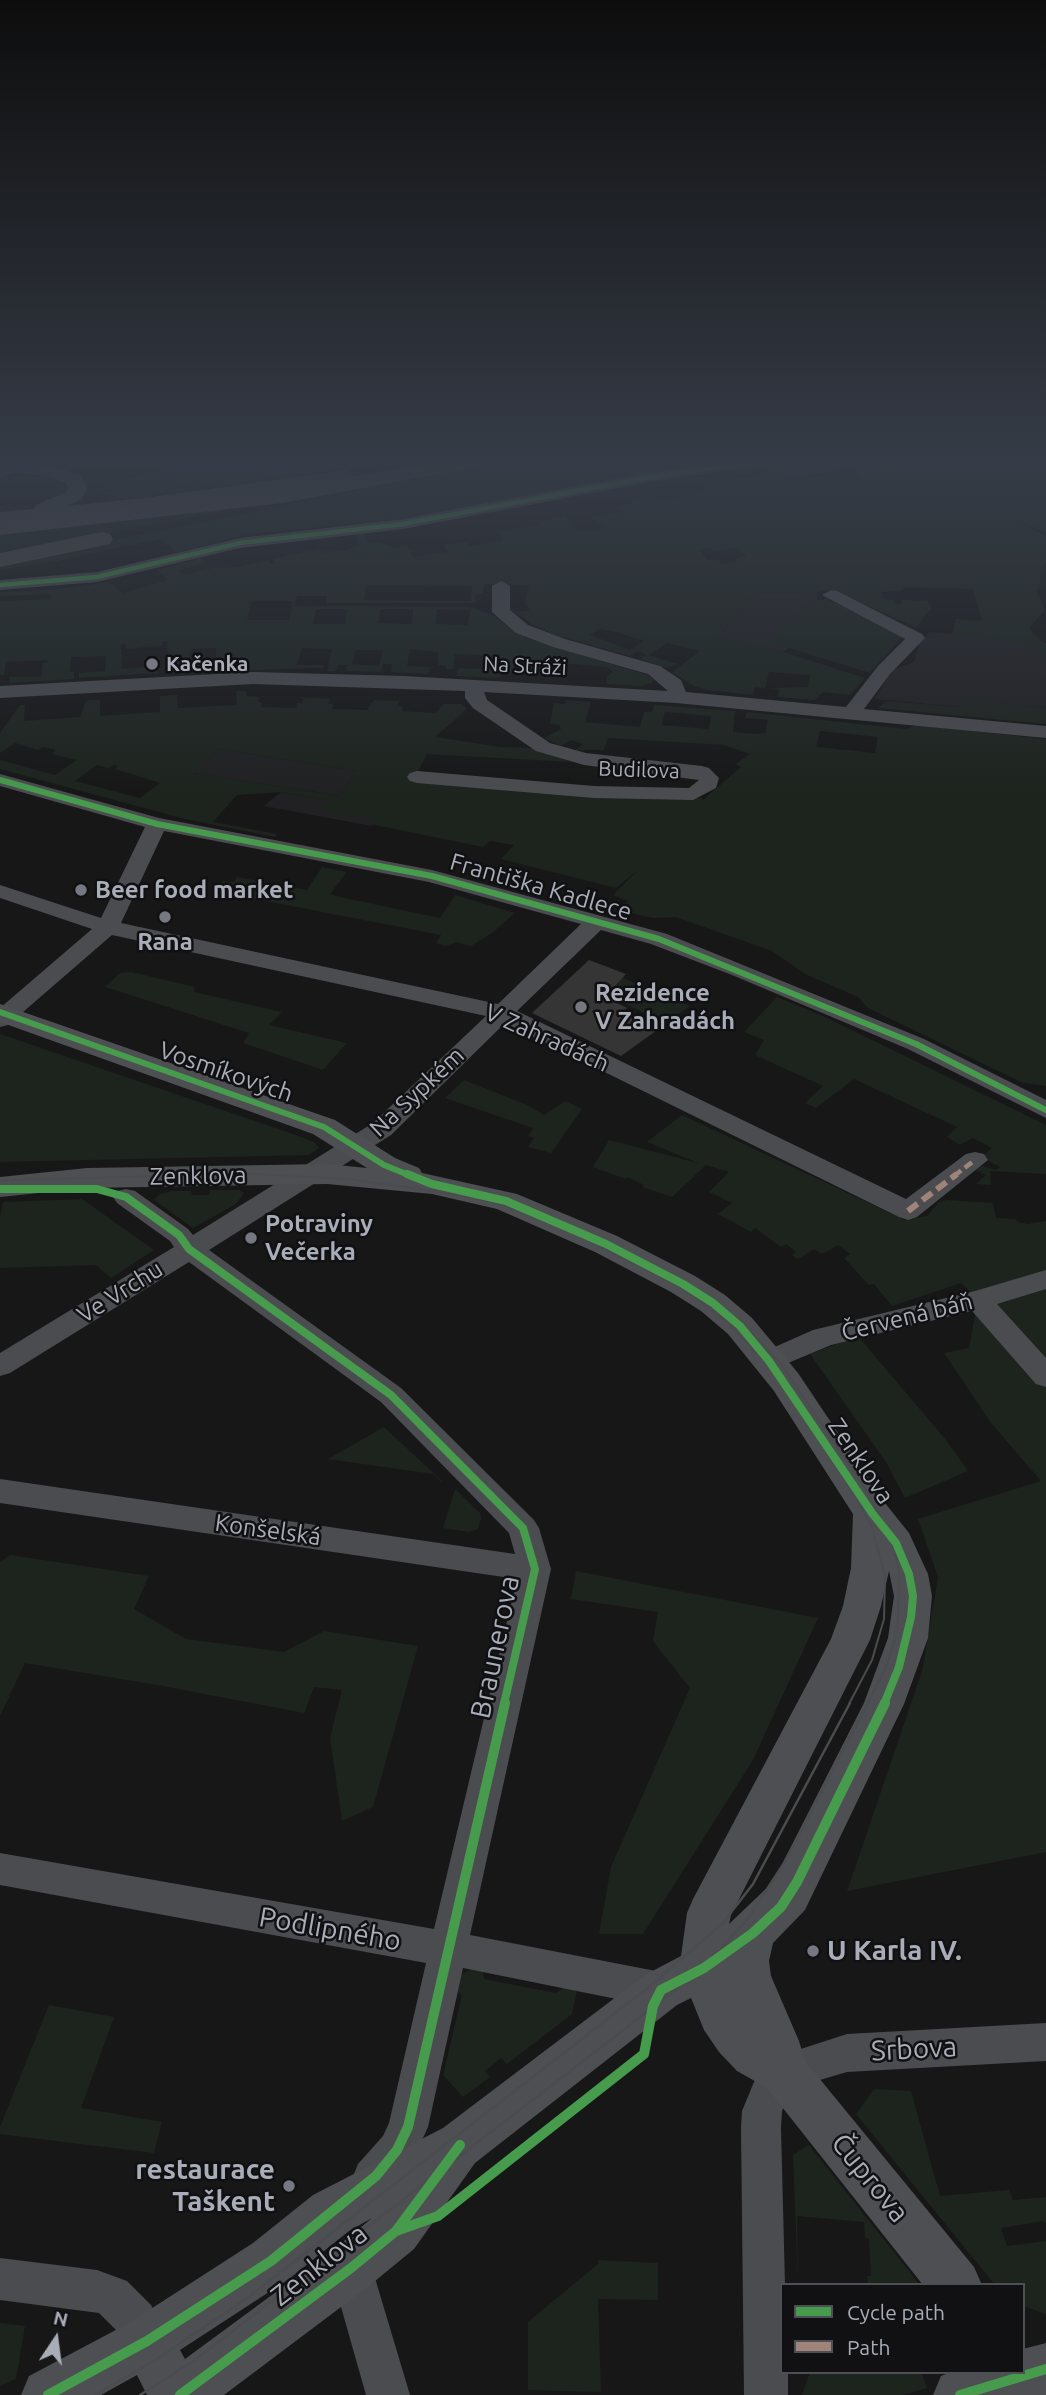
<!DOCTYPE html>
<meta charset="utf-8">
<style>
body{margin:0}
#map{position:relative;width:1046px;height:2395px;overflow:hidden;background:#171717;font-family:Ubuntu,sans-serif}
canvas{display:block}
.legend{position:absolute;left:780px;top:2283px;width:245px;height:91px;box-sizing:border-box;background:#111113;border:2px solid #4d4f55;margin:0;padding:9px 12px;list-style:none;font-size:21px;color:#a8adb8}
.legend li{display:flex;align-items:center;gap:14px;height:35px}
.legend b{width:35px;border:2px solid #4d4f55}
.north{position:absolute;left:21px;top:2304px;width:70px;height:70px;-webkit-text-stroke:5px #111113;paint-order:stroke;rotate:13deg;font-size:19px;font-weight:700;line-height:28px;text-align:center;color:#a8adb8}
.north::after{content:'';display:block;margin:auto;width:24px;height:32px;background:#a8adb8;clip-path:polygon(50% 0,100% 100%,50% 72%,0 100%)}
</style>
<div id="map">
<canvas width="1046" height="2395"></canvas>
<ul class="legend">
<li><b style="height:9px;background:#469c4c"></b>Cycle path</li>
<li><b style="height:9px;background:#a18479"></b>Path</li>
</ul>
<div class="north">N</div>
</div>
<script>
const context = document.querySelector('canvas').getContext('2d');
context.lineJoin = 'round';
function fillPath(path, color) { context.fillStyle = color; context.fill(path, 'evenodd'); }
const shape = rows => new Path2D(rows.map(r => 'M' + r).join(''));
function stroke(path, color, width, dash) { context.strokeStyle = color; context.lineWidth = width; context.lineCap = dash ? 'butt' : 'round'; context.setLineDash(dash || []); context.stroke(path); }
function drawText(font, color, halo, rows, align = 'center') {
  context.font = font + ' Ubuntu,sans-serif'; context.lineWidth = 5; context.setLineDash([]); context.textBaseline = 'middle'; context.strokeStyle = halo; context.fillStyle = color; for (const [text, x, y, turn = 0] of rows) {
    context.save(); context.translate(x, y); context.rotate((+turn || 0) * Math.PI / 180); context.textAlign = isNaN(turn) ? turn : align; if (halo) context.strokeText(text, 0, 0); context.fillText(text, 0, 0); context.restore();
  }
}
const built = shape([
 [214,462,330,462,283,475,199,486,102,490,116,482,148,473],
 [756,592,818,593,817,600,798,613,793,645,783,652,717,638],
 [929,632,1046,643,1046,708,963,700,961,707,875,699,892,670,914,662,919,644],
 [220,749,356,771,338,798,335,795,192,773],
 [281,792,328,800,325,804,381,814,372,826,264,806]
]);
const green = shape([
 [330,462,387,462,132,499,102,495,94,489,106,487,103,492,137,487,199,486,283,475],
 [500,462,718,462,645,473,477,506,400,519,245,535,177,553,160,539,53,562,0,570,0,563],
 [777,462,838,462,845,469,781,480,783,482,814,478,819,482,843,479,854,481,860,478,854,470,897,468,894,462,991,462,996,466,1022,467,1046,464,1046,532,1015,521,1046,536,1046,563,1041,567,1040,588,1036,590,1045,610,1029,628,1046,646,1046,656,1024,643,952,635,956,619,982,621,973,589,906,587,900,591,882,592,883,599,894,600,895,604,902,604,901,600,928,601,932,610,926,613,917,628,831,589,815,593,756,592,717,638,777,650,865,678,850,695,823,692,815,700,778,697,779,689,769,688,808,687,810,675,769,672,765,688,755,687,753,695,706,690,694,686,672,672,700,651,667,643,649,655,678,664,666,668,640,659,646,655,638,651,630,656,555,635,532,624,516,612,530,610,525,603,529,585,484,584,483,593,475,596,476,603,326,603,327,596,297,596,294,606,470,607,494,616,511,629,527,638,647,675,653,679,653,682,642,686,607,684,607,677,613,672,607,667,560,663,558,669,545,668,546,660,516,658,511,673,502,672,500,678,456,676,458,669,461,668,496,670,500,656,455,654,453,669,446,669,446,666,438,665,438,652,410,649,407,666,430,667,428,674,391,672,392,664,383,664,381,672,346,671,347,665,338,665,336,671,327,671,332,649,302,648,297,665,324,665,323,668,185,672,185,666,216,664,216,648,191,649,186,664,171,667,168,666,167,641,162,641,162,646,126,649,126,644,121,644,122,669,157,666,157,673,79,678,79,673,105,671,106,656,71,657,70,672,74,672,74,679,9,683,10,677,41,677,43,663,48,663,47,660,6,662,4,675,0,675,0,601,51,599,52,594,0,596,0,592,60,589,109,582,123,593,168,580,157,570,202,558,206,562,177,571,185,575,212,568,237,567,269,560,270,564,275,564,273,559,320,548,321,553,345,550,360,546,356,534,365,533,368,543,378,542,395,548,407,546,413,557,448,552,443,545,466,542,470,546,504,540,497,531,539,525,537,522,564,516,578,531,603,528,590,517,622,512,616,506,633,503,630,500,650,496,657,502,708,493,700,484,771,474,767,469,777,468,773,463],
 [711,548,715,551,738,548,746,556,735,558,737,562,722,564,718,559,708,560,699,550],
 [366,585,472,586,471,601,364,600],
 [251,601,293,601,289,620,247,620],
 [316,609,347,609,345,624,313,624],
 [413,609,412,624,378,623,381,609],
 [437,609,470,610,468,625,436,624],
 [599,629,613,631,644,641,630,650,590,635],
 [355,650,383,650,379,666,352,664],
 [228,509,228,510,0,555,0,535],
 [826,599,841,605,904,635,870,673,773,643,779,630,798,613,817,600],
 [236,691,246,691,246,696,260,697,258,702,262,703,261,707,296,708,297,703,302,703,303,699,299,697,330,699,328,704,333,704,332,709,367,710,374,700,400,701,398,706,403,707,402,711,436,713,444,704,462,704,467,709,435,737,501,747,535,748,571,762,427,754,413,781,590,795,702,798,703,800,741,767,735,764,750,754,724,745,608,738,604,750,575,750,583,744,571,740,561,746,544,738,561,729,559,726,561,725,550,724,554,703,565,704,566,700,591,702,585,722,640,727,644,712,652,712,654,705,735,711,733,732,755,734,765,733,768,720,745,718,747,712,906,729,916,725,1046,739,1046,1086,1023,1083,868,1008,858,997,805,974,772,951,676,917,653,918,617,910,628,901,613,895,638,870,616,888,501,859,514,845,490,841,483,847,370,824,373,819,320,810,327,800,281,792,237,795,213,822,277,834,275,837,185,819,0,769,0,760,55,775,77,760,52,754,56,750,43,747,38,750,15,743,0,753,0,733,20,705,25,705,24,721,80,717,86,701,90,700,100,700,100,716,160,712,160,696,177,695,178,708,237,705],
 [665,712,711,716,709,729,662,725],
 [820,731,878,737,875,753,816,747],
 [220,749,356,771,338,798,335,795,193,773],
 [97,765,108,768,115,765,118,766,115,769,160,783,140,798,75,781],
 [963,699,1046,708,1046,724,878,708,886,701,960,707],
 [322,867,347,872,330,894,340,897,440,918,455,895,515,913,492,933,471,946,456,942,446,946,436,943,441,935,240,896,220,897,222,881,234,882,237,877,307,890],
 [131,972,195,987,194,992,282,1012,269,1025,347,1043,323,1070,243,1043,249,1033,105,987,120,973],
 [623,978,690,1006,666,1023,606,995],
 [777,997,825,1017,1046,1125,1046,1174,990,1171,991,1185,976,1184,986,1175,976,1170,978,1167,983,1166,996,1170,1000,1167,982,1157,992,1148,973,1138,960,1145,947,1137,957,1127,854,1079,816,1108,805,1103,823,1086,755,1055,764,1040,744,1032],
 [0,1034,293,1134,314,1142,319,1148,309,1155,0,1162],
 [464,1080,527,1105,544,1115,565,1101,582,1109,551,1153,528,1147,534,1138,528,1136,533,1128,445,1098],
 [682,1115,905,1220,927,1216,939,1202,946,1200,993,1203,996,1218,1016,1219,1017,1222,1028,1224,1046,1221,1046,1852,847,1891,922,1671,938,1577,918,1519,1041,1481,991,1423,944,1353,969,1348,978,1299,961,1283,892,1306,874,1284,869,1285,844,1258,850,1254,838,1245,822,1254,814,1249,798,1259,792,1255,796,1252,786,1244,781,1247,755,1228,751,1232,718,1214,732,1203,709,1192,729,1172,706,1165,672,1197,642,1187,644,1185,627,1177,626,1179,593,1167,609,1140,698,1163,647,1142],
 [210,1190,239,1190,244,1193,236,1204,193,1228,154,1200,160,1194,172,1191,191,1191,192,1195,209,1195],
 [82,1199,154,1250,111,1278,96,1265,0,1268,0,1217,3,1202],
 [858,1336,946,1440,968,1471,905,1498,886,1462,810,1354],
 [384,1427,442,1481,442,1482,433,1474,328,1459],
 [455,1489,480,1513,481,1518,478,1529,469,1532,443,1528],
 [10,1555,149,1576,134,1609,186,1639,284,1652,324,1631,418,1646,373,1807,342,1821,330,1738,342,1690,314,1687,304,1713,163,1686,25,1663,0,1716,0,1562],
 [576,1571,818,1618,753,1760,643,1934,599,1934,611,1867,690,1688,653,1641,658,1612,571,1599],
 [474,1968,482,1968,484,1979,556,1993,568,1985,578,1986,572,2014,507,2064,501,2058,485,2071,490,2077,463,2097,443,2075,462,1995,451,1988,460,1975],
 [49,2005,114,2017,81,2108,162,2122,154,2153,0,2134,0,2127],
 [874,2089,911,2091,940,2196,1009,2190,1013,2200,1046,2197,1046,2224,1044,2221,1001,2228,1007,2246,1046,2241,1046,2314,1023,2306,1023,2285,995,2285,856,2114],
 [809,2145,920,2285,868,2285,867,2276,871,2276,869,2239,865,2238,864,2222,797,2216,798,2285,793,2155],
 [598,2260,658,2263,658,2300,598,2299,601,2392,528,2390,528,2322,598,2264],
 [0,2323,25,2326,16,2379,0,2386],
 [810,2372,921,2372,927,2388,903,2395,802,2395]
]);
const building = shape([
 [589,960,626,974,605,997,627,1008,624,1011,660,1028,621,1056,532,1013]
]);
const minor = shape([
 [718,462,757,462,750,467,650,482,403,529,240,548,97,582,0,590,0,580,97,572,240,538,403,519,650,472,718,462],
 [501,581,510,586,510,610,528,625,565,639,660,666,681,680,686,692,846,707,878,666,905,639,822,595,831,590,837,591,922,634,925,638,890,674,864,709,1046,726,1046,738,676,703,484,692,487,700,550,743,586,753,702,766,709,768,719,778,716,788,693,800,594,798,417,783,410,781,407,777,410,773,417,771,594,786,689,788,699,780,584,765,536,751,473,708,465,698,465,691,253,684,0,698,0,686,253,672,404,676,668,691,648,674,553,647,516,633,492,612,492,586,501,581],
 [0,774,159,818,432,870,667,934,924,1039,1046,1100,1046,1118,908,1049,732,975,651,944,601,930,517,1011,906,1199,966,1154,975,1152,984,1154,988,1160,917,1217,908,1220,899,1217,505,1023,391,1135,209,1250,401,1388,534,1520,539,1528,551,1569,470,1935,661,1972,675,1977,680,1990,675,2003,661,2008,463,1968,428,2127,411,2164,388,2194,373,2200,358,2194,352,2179,358,2164,383,2136,389,2123,426,1963,0,1885,0,1853,434,1929,517,1579,0,1503,0,1479,515,1554,509,1533,381,1402,189,1262,10,1373,0,1376,0,1353,174,1247,170,1241,117,1203,113,1197,117,1191,126,1189,135,1191,188,1229,193,1235,373,1123,486,1016,112,935,8,1025,0,1027,0,1008,92,929,0,898,0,885,101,918,145,827,0,786,0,774],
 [164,831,429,882,581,924,498,1004,121,923,164,831],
 [1046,1270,1046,1289,997,1304,1046,1358,1046,1387,1036,1384,972,1311,831,1345,769,1371,759,1368,755,1361,759,1354,813,1330,975,1291,1046,1270],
 [1046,2023,1046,2061,847,2072,796,2087,788,2097,782,2111,781,2128,785,2285,782,2285,782,2372,788,2372,788,2395,744,2395,741,2128,742,2111,759,2070,770,2059,847,2034,1046,2023],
 [351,2247,366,2253,372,2268,410,2395,366,2395,330,2268,336,2253,351,2247],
 [0,2258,97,2270,127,2281,151,2305,162,2326,169,2341,162,2356,147,2363,132,2356,121,2335,99,2313,0,2300,0,2258]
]);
const major = shape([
 [7,462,52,466,80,475,87,488,81,500,67,506,145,498,346,470,355,476,346,482,145,510,0,524,0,512,34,509,36,505,66,492,69,488,66,483,49,477,16,472,0,478,0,465,7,462],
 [0,1004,335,1120,395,1158,419,1168,422,1173,517,1194,617,1236,695,1276,725,1295,752,1318,798,1373,885,1503,909,1533,928,1574,932,1596,928,1638,904,1704,805,1910,773,1943,769,1961,771,1976,799,2041,805,2061,974,2267,982,2285,923,2285,767,2088,737,2071,719,2052,704,2030,691,1998,677,2005,475,2163,414,2249,369,2286,224,2395,147,2395,137,2375,101,2395,21,2395,29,2376,129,2323,253,2243,313,2195,443,2128,645,1975,681,1956,687,1913,693,1899,831,1639,843,1606,851,1568,853,1514,774,1391,728,1334,701,1311,671,1292,595,1252,497,1209,432,1194,327,1184,87,1188,0,1197,0,1177,87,1168,327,1164,367,1168,313,1134,0,1022,0,1004],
 [889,1571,894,1596,888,1638,864,1703,773,1882,729,1924,731,1915,870,1640,881,1606,889,1571],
 [372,2218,333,2250,185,2359,180,2350,289,2279,349,2231,372,2218],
 [1046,2343,1046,2395,933,2395,941,2376,951,2372,1023,2372,1023,2349,1046,2343]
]);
const highway = shape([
 [435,462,482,462,479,466,472,468,282,503,0,535,0,521,282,489,435,462],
 [102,532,110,534,113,539,110,544,0,567,0,553,102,532]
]);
const tramFar1 = shape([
 [0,1180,253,1174,348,1179,474,1197,507,1206,579,1236,679,1286,731,1325,769,1366,855,1496,872,1527,885,1576,884,1619,872,1660,849,1704],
 [737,1318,782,1365,869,1494,894,1547,899,1571,898,1618,894,1643,886,1668,867,1704]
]);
const tram = shape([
 [95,2395,157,2359,246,2299,649,1987,722,1924,753,1884,850,1703],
 [140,2395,195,2360,704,1968,749,1917,784,1863,868,1703]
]);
const quietFar1 = shape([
 [954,1176,975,1160]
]);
const quiet = shape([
 [908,1211,957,1174]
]);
const cyclewayFar3 = shape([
 [0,585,97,577,240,543,403,524,650,477,750,462]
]);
const cyclewayFar2 = shape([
 [0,780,157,824,432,876,659,939,916,1044,1046,1110],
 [0,1012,324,1127,384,1165,411,1176]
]);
const cyclewayFar1 = shape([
 [407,1174,432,1184,506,1201,606,1244,683,1284,713,1303,740,1326,769,1361,872,1513,896,1543,909,1574,913,1596,911,1617,899,1667,884,1704],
 [0,1189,97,1189,126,1197,179,1235,189,1249,391,1395,523,1528,535,1569,504,1704]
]);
const cycleway = shape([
 [396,2231,438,2216,644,2054,653,2006,661,1990,704,1968,753,1933,781,1907,797,1882,885,1703],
 [48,2395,147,2341,271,2261,376,2176,397,2150,408,2127,505,1703],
 [180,2395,351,2268,396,2231,460,2145],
 [960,2395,1046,2369]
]);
const markers = [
 [152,664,7,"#757880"],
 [81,890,7,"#757880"],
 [165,917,7,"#757880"],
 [581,1007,7,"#757880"],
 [251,1238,7,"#757880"],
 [813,1951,7,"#757880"],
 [289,2186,7,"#757880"]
];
const farPoinames = [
 ["Kačenka",166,664]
];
const farStreetnames = [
 ["Na Stráži",525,666,3],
 ["Budilova",639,770,2]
];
const streetNames = [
 ["Františka Kadlece",541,887,16],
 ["V Zahradách",547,1038,24],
 ["Vosmíkových",226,1072,19],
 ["Na Sypkém",417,1092,-43],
 ["Zenklova",198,1176,-1],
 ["Ve Vrchu",120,1292,-32],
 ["Červená báň",907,1317,-14],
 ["Zenklova",861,1461,56],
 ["Konšelská",268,1530,8]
];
const poiNames = [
 ["Beer food market",95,890],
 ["Rana",165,942,"center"],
 ["Rezidence",595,993],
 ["V Zahradách",595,1021],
 ["Potraviny",265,1224],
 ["Večerka",265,1252]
];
const nearStreetnames = [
 ["Braunerova",495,1647,-78],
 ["Podlipného",330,1929,10],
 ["Srbova",914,2049,-3],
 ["Čuprova",870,2178,51],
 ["Zenklova",319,2265,-38]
];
const nearPoinames = [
 ["U Karla IV.",827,1951],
 ["restaurace",275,2170,"right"],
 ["Taškent",275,2202,"right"]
];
fillPath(built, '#212123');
fillPath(green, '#1d241e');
fillPath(building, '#353536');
fillPath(minor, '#4b4c50');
fillPath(major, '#4d4f52');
fillPath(highway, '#4e4e51');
stroke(tramFar1, '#4b4c4f', 2);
stroke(tram, '#4b4c4f', 2.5);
stroke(quietFar1, '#a18479', 4.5, [9, 4.5]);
stroke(quiet, '#a18479', 6, [12, 6]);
stroke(cyclewayFar3, '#469c4c', 4.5);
stroke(cyclewayFar2, '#469c4c', 6);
stroke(cyclewayFar1, '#469c4c', 8);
stroke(cycleway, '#469c4c', 10);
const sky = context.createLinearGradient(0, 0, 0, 798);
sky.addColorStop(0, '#0d0d0d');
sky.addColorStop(0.58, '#363c47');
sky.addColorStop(1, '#363c4700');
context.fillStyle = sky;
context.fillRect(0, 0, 1046, 798);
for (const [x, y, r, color] of markers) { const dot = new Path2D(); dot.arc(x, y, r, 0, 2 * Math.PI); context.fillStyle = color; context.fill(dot); stroke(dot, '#111113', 2.5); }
drawText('bold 21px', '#a8adb8', '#111113', farPoinames, 'left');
drawText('21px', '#a8adb8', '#111113', farStreetnames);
drawText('24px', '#a8adb8', '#111113', streetNames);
drawText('bold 24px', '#a8adb8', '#111113', poiNames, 'left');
drawText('28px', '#a8adb8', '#111113', nearStreetnames);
drawText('bold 28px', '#a8adb8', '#111113', nearPoinames, 'left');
</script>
